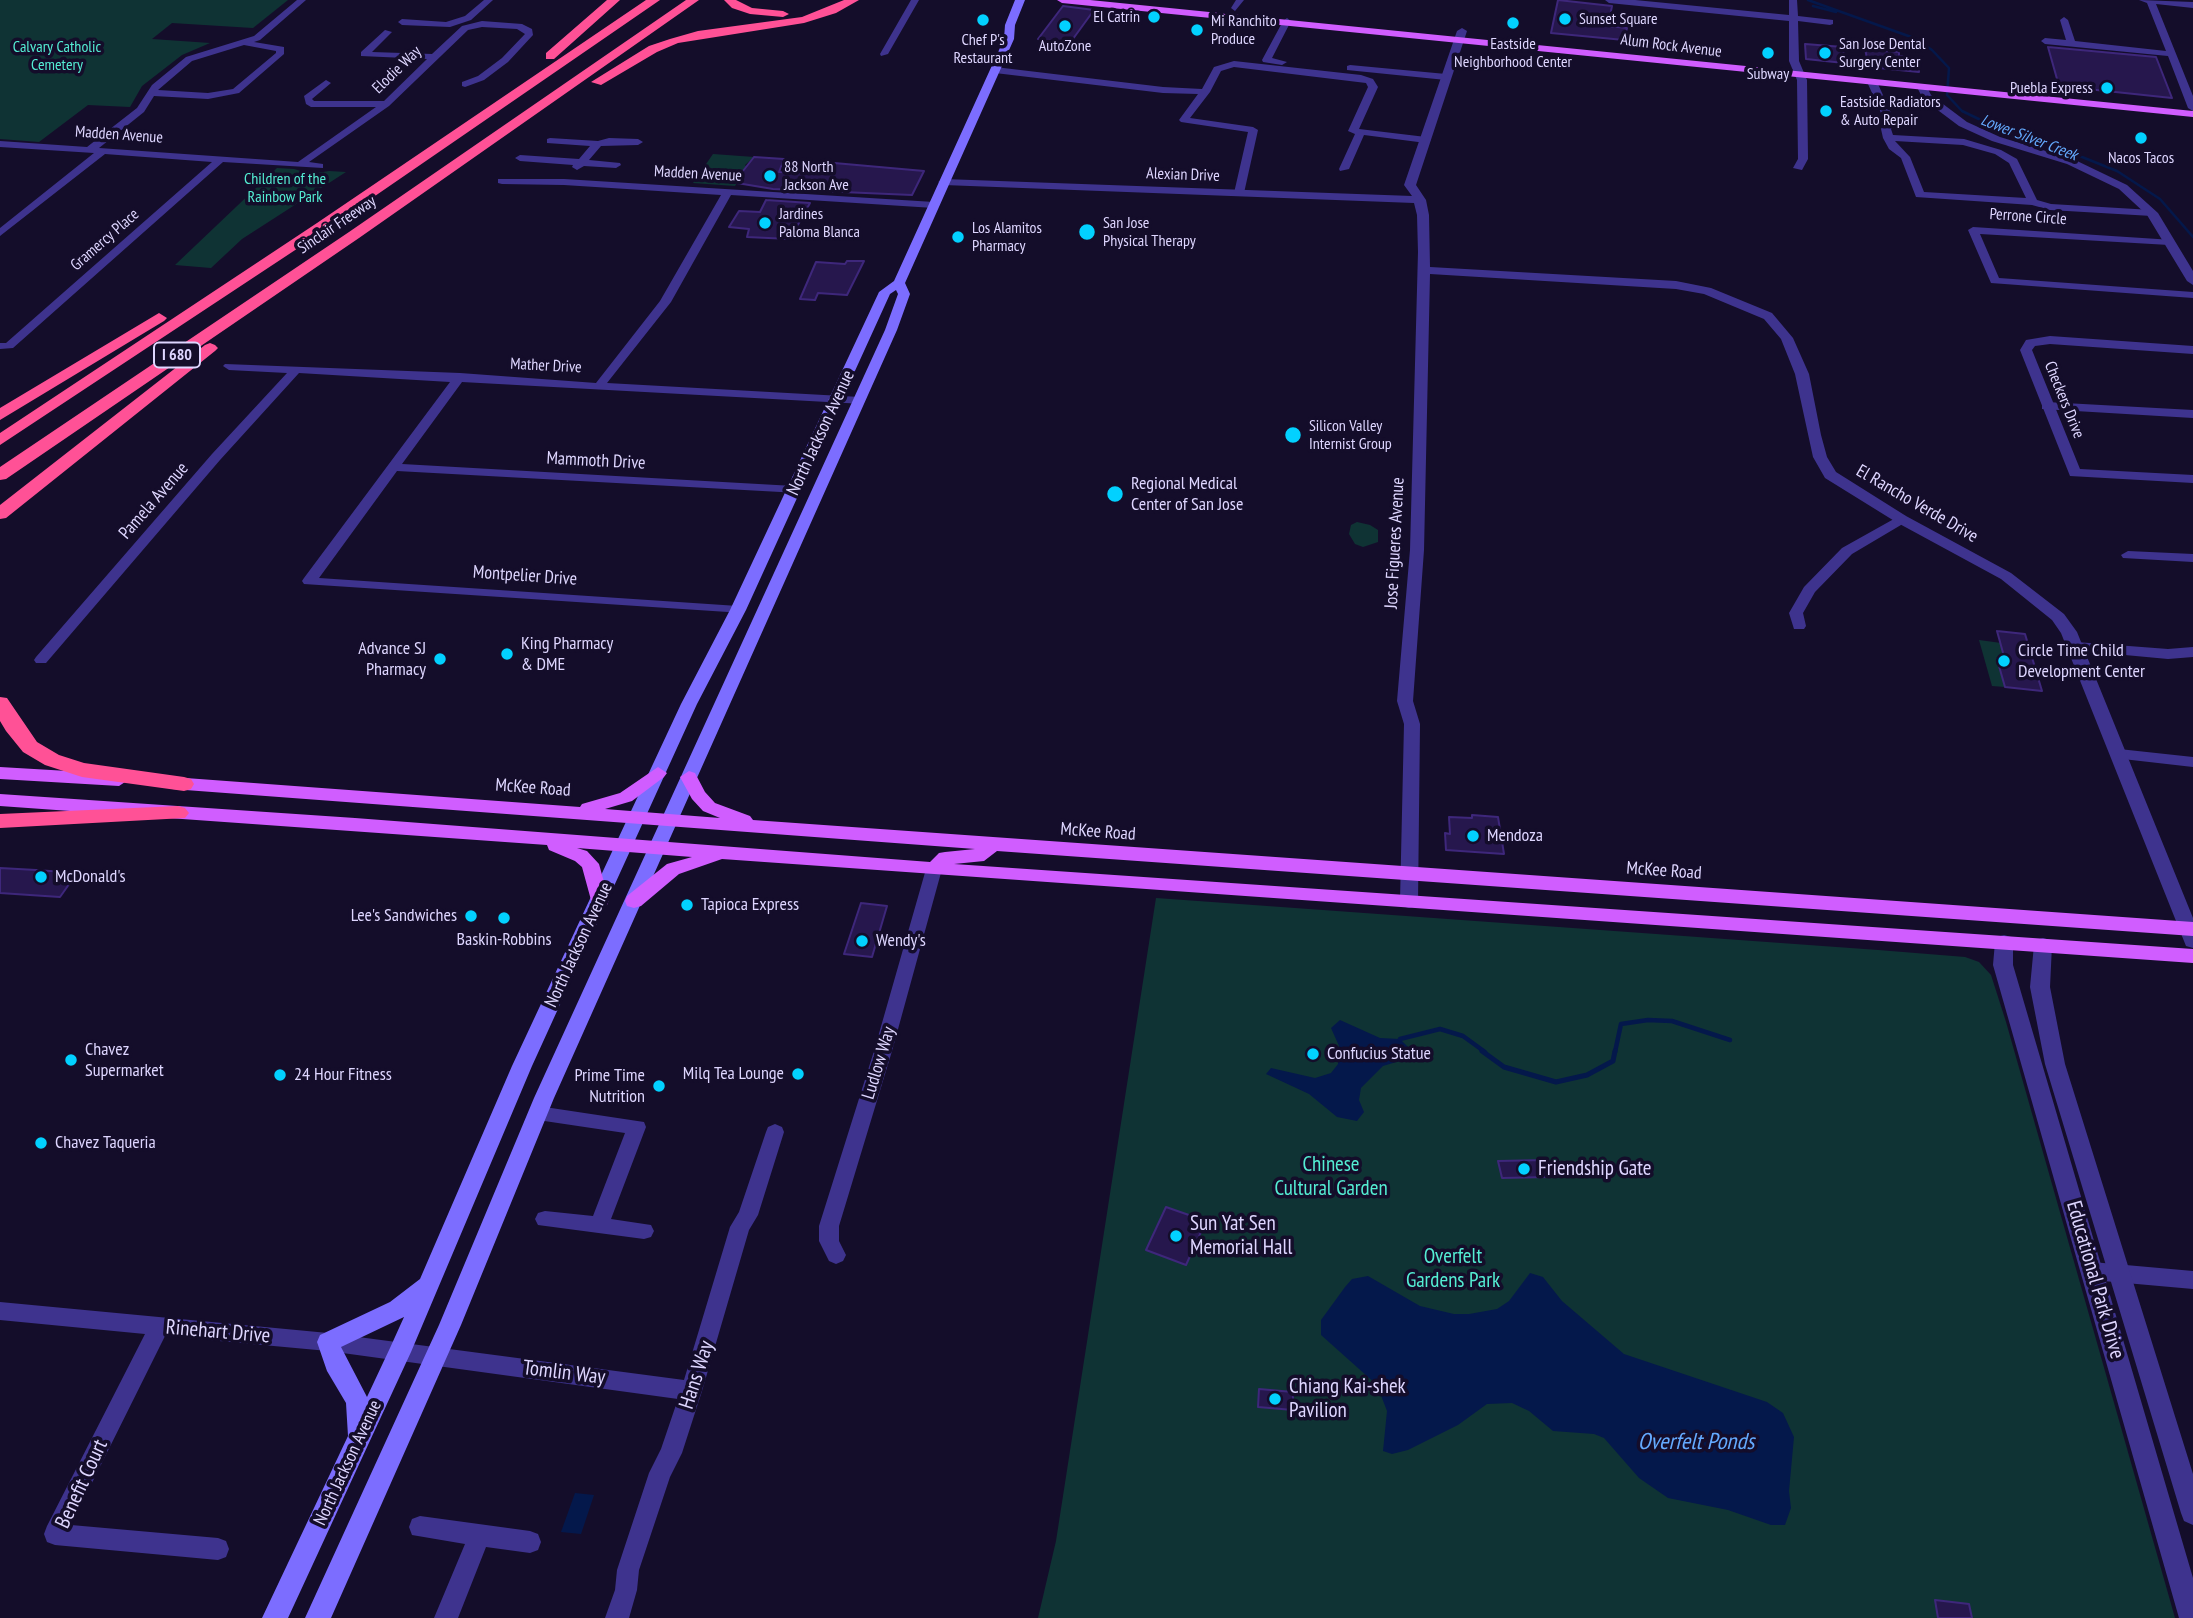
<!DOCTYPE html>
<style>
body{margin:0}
canvas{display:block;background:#140d2a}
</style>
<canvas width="2193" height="1618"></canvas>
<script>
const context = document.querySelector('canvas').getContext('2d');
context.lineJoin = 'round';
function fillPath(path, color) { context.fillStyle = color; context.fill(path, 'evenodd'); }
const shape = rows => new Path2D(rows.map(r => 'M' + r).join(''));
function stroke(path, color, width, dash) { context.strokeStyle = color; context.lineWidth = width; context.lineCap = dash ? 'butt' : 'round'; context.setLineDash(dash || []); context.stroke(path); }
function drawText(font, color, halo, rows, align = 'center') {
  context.font = font + ' "PT Sans Narrow",sans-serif'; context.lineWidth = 7; context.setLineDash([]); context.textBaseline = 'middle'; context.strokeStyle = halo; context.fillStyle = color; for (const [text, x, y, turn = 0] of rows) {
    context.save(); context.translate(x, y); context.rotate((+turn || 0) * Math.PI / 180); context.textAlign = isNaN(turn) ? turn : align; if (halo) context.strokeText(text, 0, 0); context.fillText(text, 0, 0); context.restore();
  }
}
const green = shape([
 [0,0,288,0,253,28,172,23,152,39,210,43,182,55,142,86,130,107,88,105,39,142,0,139],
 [713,154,754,157,745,165,747,167,744,168,745,170,740,174,741,176,735,186,693,183],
 [277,168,294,169,311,174,329,171,346,172,242,239,211,268,175,265],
 [1357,522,1370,525,1378,530,1378,542,1363,547,1355,544,1349,534,1351,525],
 [1979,640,2001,643,2005,660,1997,660,2005,687,1992,686],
 [1156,898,1878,950,1965,957,1979,962,1991,975,2006,1022,2175,1618,1038,1618,1056,1541]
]);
const water = shape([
 [1340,1020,1380,1038,1400,1039,1408,1047,1403,1060,1383,1066,1361,1088,1359,1100,1364,1112,1357,1121,1337,1117,1309,1094,1266,1074,1271,1068,1315,1078,1331,1073,1338,1064,1339,1046,1331,1028],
 [1530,1273,1543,1277,1562,1301,1624,1354,1767,1402,1783,1413,1794,1437,1789,1491,1791,1508,1785,1525,1771,1525,1728,1510,1668,1498,1639,1478,1604,1438,1594,1434,1553,1431,1529,1411,1512,1403,1487,1404,1458,1425,1408,1450,1392,1454,1383,1451,1387,1411,1377,1385,1321,1335,1321,1320,1345,1287,1352,1279,1368,1276,1420,1306,1454,1314,1469,1314,1497,1309,1509,1301],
 [575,1493,594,1495,581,1534,561,1532]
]);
const streamFar2 = shape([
 [1808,0,1914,38,1932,50,1949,68,1947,95,1962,111,2006,132,2067,151,2117,171,2160,199,2193,237],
 [1813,6,1836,12]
]);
const streamFar1 = shape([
 [1400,1039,1440,1029,1463,1036,1485,1052],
 [1615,1052,1621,1024,1648,1020,1672,1021,1730,1040]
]);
const stream = shape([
 [1482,1051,1504,1067,1556,1082,1587,1075,1613,1061,1615,1051]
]);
const building = shape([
 [1558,0,1612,6,1608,26,1627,28,1624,40,1551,33,1558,0],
 [1063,6,1094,10,1070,43,1038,39,1063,6],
 [1805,44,1843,47,1844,63,1806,59,1805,44],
 [2048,47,2156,57,2172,98,2059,86,2048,47],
 [1865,49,1899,52,1899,56,1917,58,1919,72,1869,67,1865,49],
 [754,157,784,159,779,172,806,173,811,166,821,165,823,162,924,171,912,195,773,189,737,183,742,176,739,176,754,157],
 [766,200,810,203,790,239,747,237,749,229,729,227,739,211,760,212,766,200],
 [847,261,864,261,847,295,818,293,815,300,800,299,816,262,845,264,847,261],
 [1997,631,2025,634,2042,691,2005,687,1997,659,2005,660,1997,631],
 [1472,815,1498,817,1504,854,1446,850,1445,833,1450,834,1449,817,1472,818,1472,815],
 [0,868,36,870,77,873,60,897,0,893,0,868],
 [861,903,887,906,872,957,844,954,861,903],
 [1545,1160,1549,1177,1502,1178,1498,1161,1545,1160],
 [1166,1207,1206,1221,1186,1265,1146,1250,1166,1207],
 [1259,1389,1293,1392,1293,1410,1258,1407,1259,1389],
 [1935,1600,1969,1604,1972,1618,1938,1618,1935,1600]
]);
const minor = shape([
 [297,0,306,0,260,40,254,42,284,47,284,54,239,93,208,99,154,96,144,112,99,148,298,162,376,107,311,107,306,104,304,96,326,80,331,83,312,99,314,101,384,101,427,59,361,56,361,52,385,30,392,32,372,52,432,54,462,26,482,21,522,24,532,29,533,35,508,62,484,80,465,87,462,86,462,82,478,76,502,58,525,34,517,29,482,27,468,30,389,106,309,162,323,164,323,168,223,162,13,348,0,349,0,343,6,343,212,162,105,154,0,236,0,228,94,153,0,147,0,141,87,147,137,108,152,85,186,57,254,36,297,0],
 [244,45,276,51,276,53,233,89,208,93,158,90,192,61,244,45],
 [484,0,493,0,471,20,450,27,402,25,398,22,402,19,446,22,465,16,484,0],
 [911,0,919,0,888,54,881,56,880,54,911,0],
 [1236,0,1244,0,1235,11,1231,8,1236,0],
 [1605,0,1635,0,1789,15,1789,0,1797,0,1798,16,1833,20,1833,24,1830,25,1798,21,1799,61,1807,80,1808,159,1802,170,1793,168,1798,159,1797,80,1789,61,1789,21,1609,3,1605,0],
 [2139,0,2193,2,2193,8,2156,4,2193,96,2193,111,2188,108,2168,56,2045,44,2041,41,2045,38,2066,40,2060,20,2064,17,2068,20,2075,41,2166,51,2147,3,2139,0],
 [1287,18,1291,21,1272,58,1287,62,1282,65,1263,62,1262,60,1283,21,1287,18],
 [1234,61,1361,75,1373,79,1378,87,1359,129,1426,137,1431,140,1426,143,1364,135,1349,169,1340,171,1339,169,1355,134,1348,131,1368,87,1366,83,1234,67,1221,71,1210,92,1190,118,1253,127,1258,130,1244,193,1239,196,1234,193,1248,132,1181,122,1179,120,1198,94,1163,93,995,73,990,70,995,67,1163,87,1202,89,1214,67,1234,61],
 [1350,65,1446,74,1451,77,1446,80,1347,70,1347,66,1350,65],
 [1873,81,1878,84,1895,122,1891,129,1893,135,1964,139,2001,150,2017,159,2037,200,2051,204,2152,210,2157,213,2152,216,2050,210,2032,205,1916,197,1901,158,1889,149,1883,138,1881,129,1885,122,1868,84,1873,81],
 [1895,141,1963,145,1995,154,2009,163,2026,198,1924,192,1910,157,1895,141],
 [550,138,598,141,609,138,638,139,643,142,638,145,601,146,589,160,620,163,621,165,616,168,584,166,577,170,572,167,573,165,520,161,515,158,520,155,579,159,590,146,547,143,547,139,550,138],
 [498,179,564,179,934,202,939,205,934,208,731,195,671,302,607,383,860,397,864,398,864,404,462,382,402,464,794,486,799,487,799,493,397,471,319,578,738,606,743,607,745,610,743,613,304,584,302,581,304,578,450,382,299,373,220,460,46,663,36,663,34,660,36,657,212,454,287,373,229,370,223,366,225,364,460,373,596,383,660,301,721,195,564,185,502,184,498,183,498,179],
 [1973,227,2173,240,2173,244,2169,245,1980,234,1999,278,2193,292,2193,298,1991,283,1968,230,1973,227],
 [2046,402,2193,410,2193,418,2042,409,2042,403,2046,402],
 [1901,515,1906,516,1906,522,1852,554,1815,592,1803,613,1806,626,1804,629,1794,629,1789,613,1804,587,1842,548,1901,515],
 [2128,551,2193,554,2193,562,2123,558,2121,555,2128,551],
 [2076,642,2168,649,2193,647,2193,657,2168,659,2071,650,2069,647,2071,644,2076,642],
 [2119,749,2193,757,2193,767,2114,758,2111,754,2114,750,2119,749],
 [934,863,942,869,892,1051,839,1226,839,1241,846,1255,843,1261,836,1264,829,1261,819,1241,819,1226,874,1051,926,869,934,863],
 [538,1106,644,1122,646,1127,611,1219,651,1225,654,1231,651,1237,644,1239,538,1225,535,1219,538,1213,545,1211,593,1216,625,1133,531,1119,529,1114,531,1109,538,1106],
 [775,1124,782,1127,784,1132,758,1215,749,1230,702,1391,682,1453,670,1477,639,1570,637,1590,629,1618,605,1618,615,1590,617,1570,649,1473,661,1449,678,1399,328,1351,165,1336,71,1525,218,1538,226,1541,229,1549,226,1557,218,1560,55,1545,47,1542,44,1534,47,1526,145,1334,0,1320,0,1302,328,1333,684,1380,730,1227,739,1212,766,1132,768,1127,775,1124],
 [2092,1262,2193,1271,2193,1289,2092,1280,2085,1277,2082,1271,2085,1265,2092,1262],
 [420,1516,530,1531,538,1534,541,1542,538,1550,530,1553,486,1547,458,1618,434,1618,465,1544,412,1535,409,1527,412,1519,420,1516]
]);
const tertiary = shape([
 [1462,28,1467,31,1416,185,1426,200,1429,215,1430,267,1676,281,1711,288,1772,313,1793,338,1809,374,1821,435,1827,457,1836,472,1906,516,2011,573,2064,614,2077,632,2193,918,2193,948,2186,946,2184,941,2061,633,2052,620,2001,579,1896,522,1825,478,1813,457,1795,374,1781,339,1764,319,1704,294,1676,289,1430,274,1424,550,1413,701,1420,724,1418,901,1416,906,1409,908,1402,906,1400,901,1404,724,1397,701,1410,550,1418,252,1417,215,1414,203,944,185,938,182,944,179,1412,196,1404,185,1457,31,1462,28],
 [1918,85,1926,85,1931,95,1967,122,2000,137,2075,160,2127,185,2158,213,2193,271,2193,285,2187,281,2147,215,2119,189,2067,164,1992,141,1959,126,1923,99,1917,87,1918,85],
 [2050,336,2193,346,2193,354,2050,344,2035,346,2032,350,2080,469,2193,475,2193,483,2070,476,2020,350,2026,340,2050,336],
 [2004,935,2011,937,2013,942,2013,965,2193,1578,2193,1618,2179,1618,1993,965,1995,942,1997,937,2004,935],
 [2043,938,2050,940,2052,945,2050,987,2065,1064,2193,1474,2193,1525,2184,1521,2181,1513,2045,1064,2030,987,2034,945,2036,940,2043,938]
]);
const secondary = shape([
 [1015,0,1025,0,1015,25,1014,39,905,283,910,294,897,330,554,1098,461,1325,331,1618,305,1618,439,1325,534,1098,885,330,898,294,896,290,890,294,746,610,697,704,532,1066,411,1352,288,1618,262,1618,348,1436,346,1403,327,1371,317,1342,320,1335,390,1302,420,1279,512,1066,681,704,730,610,879,292,894,281,1004,39,1005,25,1015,0],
 [404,1317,390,1348,367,1397,341,1347,404,1317]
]);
const primary = shape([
 [1057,0,1090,0,2193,111,2193,117,1062,3,1057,0],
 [0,767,119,774,128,780,119,786,0,779,0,767],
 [658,767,667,773,664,777,632,801,605,809,720,818,703,811,692,799,680,777,689,771,695,773,705,792,715,803,750,816,753,820,2193,922,2193,936,997,851,984,861,954,864,2193,949,2193,963,722,859,679,874,641,906,634,908,627,906,625,901,627,896,667,864,692,857,577,848,587,851,599,864,609,900,607,905,600,907,593,905,591,900,582,867,575,861,549,850,547,845,0,806,0,794,355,818,930,862,939,853,945,852,975,849,172,789,163,783,172,777,580,807,582,804,620,793,658,767]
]);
const motorway = shape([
 [607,0,620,0,554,59,546,59,546,53,607,0],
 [646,0,660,0,327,229,0,445,0,433,317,223,646,0],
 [686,0,699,0,359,238,6,479,0,480,0,467,349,232,686,0],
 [724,0,736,0,752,8,783,11,789,14,783,17,750,14,732,8,724,0],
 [844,0,859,0,836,13,804,23,678,43,657,52,601,85,591,82,649,46,670,39,698,31,802,17,844,0],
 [159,313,167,318,164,321,0,420,0,408,159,313],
 [210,343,215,345,218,348,215,351,6,518,0,519,0,505,205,345,210,343],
 [0,697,7,698,37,742,59,755,84,763,184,777,191,779,194,784,191,789,184,791,82,777,45,765,23,752,6,731,0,721,0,697],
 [178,806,185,808,189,813,185,818,0,828,0,814,178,806]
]);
const markers = [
 [1154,17,7,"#02d1ff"],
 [1565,19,7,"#02d1ff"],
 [983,20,7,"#02d1ff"],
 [1513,23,7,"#02d1ff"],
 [1065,26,7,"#02d1ff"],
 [1197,30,7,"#02d1ff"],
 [1768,53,7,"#02d1ff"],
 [1825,53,7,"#02d1ff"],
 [2107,88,7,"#02d1ff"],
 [1826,111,7,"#02d1ff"],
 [2141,138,7,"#02d1ff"],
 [770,176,7,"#02d1ff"],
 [765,223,7,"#02d1ff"],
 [1087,232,9,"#02d1ff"],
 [958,237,7,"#02d1ff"],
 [1293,435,9,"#02d1ff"],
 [1115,494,9,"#02d1ff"],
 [507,654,7,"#02d1ff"],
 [440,659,7,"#02d1ff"],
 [2004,661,7,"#02d1ff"],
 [1473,836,7,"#02d1ff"],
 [41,877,7,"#02d1ff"],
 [687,905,7,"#02d1ff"],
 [471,916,7,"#02d1ff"],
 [504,918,7,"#02d1ff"],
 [862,941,7,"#02d1ff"],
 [1313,1054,7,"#02d1ff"],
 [71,1060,7,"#02d1ff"],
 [798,1074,7,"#02d1ff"],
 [280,1075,7,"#02d1ff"],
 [659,1086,7,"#02d1ff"],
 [41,1143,7,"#02d1ff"],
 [1524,1169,7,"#02d1ff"],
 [1176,1236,7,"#02d1ff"],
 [1275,1399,7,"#02d1ff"]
];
const farPoinames = [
 ["El Catrin",1140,17,"right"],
 ["Sunset Square",1579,19],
 ["Mi Ranchito",1211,21],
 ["Produce",1211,39],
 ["Chef P's",983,40,"center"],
 ["Restaurant",983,58,"center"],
 ["Eastside",1513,44,"center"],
 ["Neighborhood Center",1513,62,"center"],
 ["San Jose Dental",1839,44],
 ["Surgery Center",1839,62],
 ["AutoZone",1065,46,"center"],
 ["Subway",1768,74,"center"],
 ["Puebla Express",2093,88,"right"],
 ["Eastside Radiators",1840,102],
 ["& Auto Repair",1840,120],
 ["Nacos Tacos",2141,158,"center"],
 ["88 North",784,167],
 ["Jackson Ave",784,185],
 ["Jardines",779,214],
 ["Paloma Blanca",779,232],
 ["San Jose",1103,223],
 ["Physical Therapy",1103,241],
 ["Los Alamitos",972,228],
 ["Pharmacy",972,246],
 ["Silicon Valley",1309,426],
 ["Internist Group",1309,444]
];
const farStreetnames = [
 ["Alum Rock Avenue",1671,46,7],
 ["Elodie Way",397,70,-44],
 ["Madden Avenue",119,135,4],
 ["Madden Avenue",698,174,3],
 ["Alexian Drive",1183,175,2],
 ["Perrone Circle",2028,217,4],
 ["Sinclair Freeway",337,225,-34],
 ["Gramercy Place",105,240,-41],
 ["Mather Drive",546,366,3],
 ["Checkers Drive",2064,400,68]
];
const farParknames = [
 ["Calvary Catholic",57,47],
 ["Cemetery",57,65],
 ["Children of the",285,179],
 ["Rainbow Park",285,197]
];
const farWaternames = [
 ["Lower Silver Creek",2029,138,21]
];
const shields = [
 [177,355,46]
];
const shieldNames = [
 ["I 680",177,355]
];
const streetNames = [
 ["North Jackson Avenue",821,433,-65],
 ["Mammoth Drive",596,461,3],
 ["Pamela Avenue",154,501,-49],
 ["El Rancho Verde Drive",1917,504,30],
 ["Jose Figueres Avenue",1395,543,-87],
 ["Montpelier Drive",525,576,4],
 ["McKee Road",533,788,4],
 ["McKee Road",1098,832,4],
 ["McKee Road",1664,871,4],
 ["North Jackson Avenue",579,945,-65],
 ["Ludlow Way",879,1063,-73],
 ["North Jackson Avenue",348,1463,-65]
];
const poiNames = [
 ["Regional Medical",1131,484],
 ["Center of San Jose",1131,505],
 ["King Pharmacy",521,644],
 ["& DME",521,665],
 ["Advance SJ",426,649,"right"],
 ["Pharmacy",426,670,"right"],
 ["Circle Time Child",2018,651],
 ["Development Center",2018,672],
 ["Mendoza",1487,836],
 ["McDonald's",55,877],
 ["Tapioca Express",701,905],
 ["Lee's Sandwiches",457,916,"right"],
 ["Baskin-Robbins",504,940,"center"],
 ["Wendy's",876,941],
 ["Chavez",85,1050],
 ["Supermarket",85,1071],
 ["Confucius Statue",1327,1054],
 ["Milq Tea Lounge",784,1074,"right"],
 ["24 Hour Fitness",294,1075],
 ["Prime Time",645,1076,"right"],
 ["Nutrition",645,1097,"right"],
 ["Chavez Taqueria",55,1143]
];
const nearParknames = [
 ["Chinese",1331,1165],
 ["Cultural Garden",1331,1189],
 ["Overfelt",1453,1257],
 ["Gardens Park",1453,1281]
];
const nearPoinames = [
 ["Friendship Gate",1538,1169],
 ["Sun Yat Sen",1190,1224],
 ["Memorial Hall",1190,1248],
 ["Chiang Kai-shek",1289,1387],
 ["Pavilion",1289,1411]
];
const nearStreetnames = [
 ["Educational Park Drive",2095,1280,74],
 ["Rinehart Drive",218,1332,5],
 ["Tomlin Way",564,1373,7],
 ["Hans Way",697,1375,-72],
 ["Benefit Court",82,1484,-65]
];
const nearWaternames = [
 ["Overfelt Ponds",1696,1442]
];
fillPath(green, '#0f3334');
fillPath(water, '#04184b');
stroke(streamFar2, '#04184b', 2.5);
stroke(streamFar1, '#04184b', 4.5);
stroke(stream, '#04184b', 5);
fillPath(building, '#26174d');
stroke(building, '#3e277b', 2);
fillPath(minor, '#3e338e');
fillPath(tertiary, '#3e338e');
fillPath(secondary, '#7c6dff');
fillPath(primary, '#d05dff');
fillPath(motorway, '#ff5196');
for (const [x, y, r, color] of markers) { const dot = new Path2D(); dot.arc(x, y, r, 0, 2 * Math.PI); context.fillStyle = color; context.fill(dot); stroke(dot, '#140d2a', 2.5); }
drawText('16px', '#ded6ff', '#140d2a', farPoinames, 'left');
drawText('16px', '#ded6ff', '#140d2a', farStreetnames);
drawText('16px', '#54edd3', '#140d2a', farParknames);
drawText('italic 16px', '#64aaff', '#140d2a', farWaternames);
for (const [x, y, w] of shields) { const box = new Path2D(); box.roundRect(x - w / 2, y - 12.5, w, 25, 5); context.fillStyle = '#140d2a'; context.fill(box); stroke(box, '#ded6ff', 2); }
drawText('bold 16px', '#ded6ff', null, shieldNames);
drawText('18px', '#ded6ff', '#140d2a', streetNames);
drawText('18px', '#ded6ff', '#140d2a', poiNames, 'left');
drawText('21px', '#54edd3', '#140d2a', nearParknames);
drawText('21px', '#ded6ff', '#140d2a', nearPoinames, 'left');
drawText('21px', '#ded6ff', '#140d2a', nearStreetnames);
drawText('italic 23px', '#64aaff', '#140d2a', nearWaternames);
</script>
